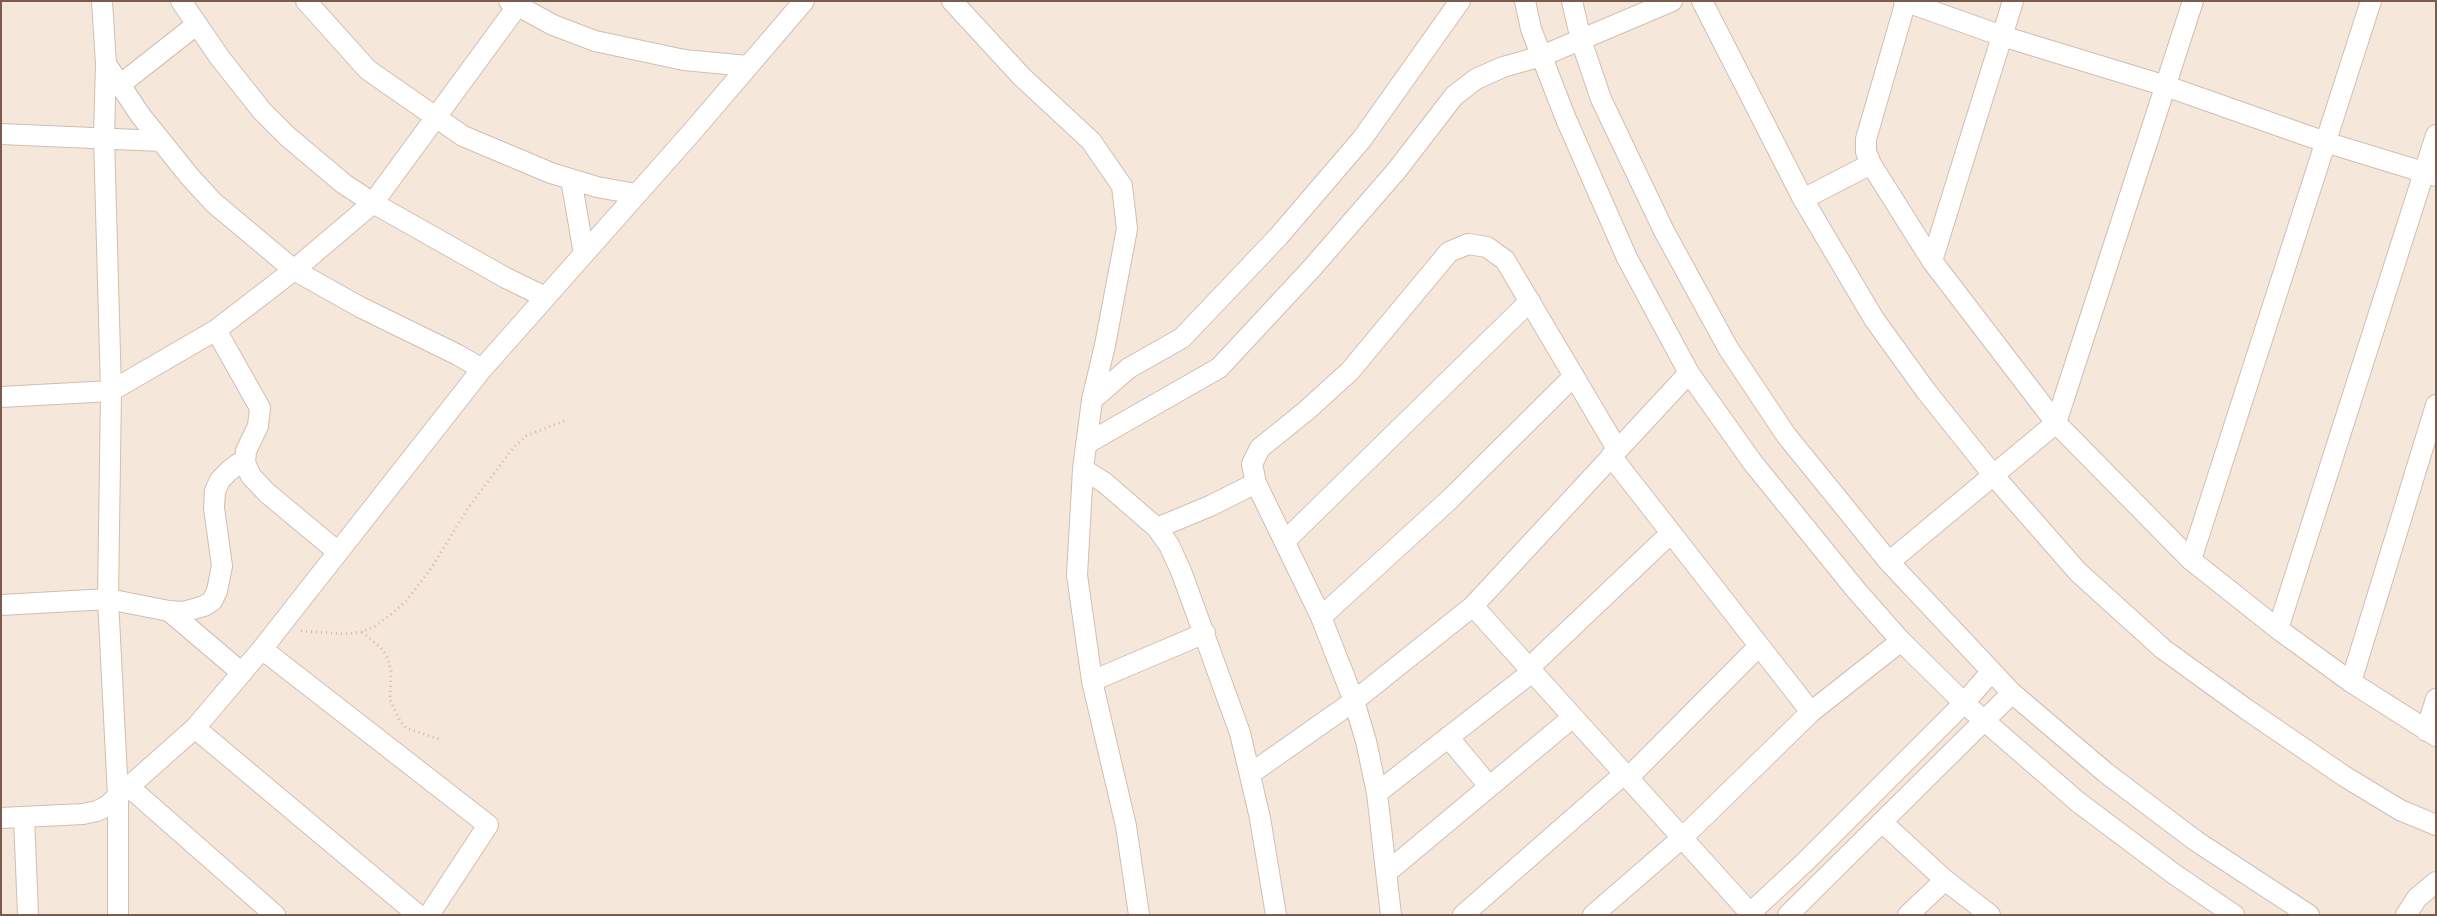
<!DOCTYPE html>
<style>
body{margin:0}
#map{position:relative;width:2437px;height:916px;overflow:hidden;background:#fdf6ec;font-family:Karla,sans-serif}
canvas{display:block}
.frame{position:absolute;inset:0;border:2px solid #7a5c4d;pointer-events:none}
</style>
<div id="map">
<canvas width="2437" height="916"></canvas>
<div class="frame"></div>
</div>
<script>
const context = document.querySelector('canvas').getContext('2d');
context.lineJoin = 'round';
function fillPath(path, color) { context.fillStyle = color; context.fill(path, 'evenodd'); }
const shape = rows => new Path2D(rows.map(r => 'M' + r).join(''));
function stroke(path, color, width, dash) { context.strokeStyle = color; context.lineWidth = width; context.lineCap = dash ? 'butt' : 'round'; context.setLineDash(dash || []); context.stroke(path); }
const residential = shape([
 [1,1,2436,1,2436,915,1,915]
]);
const path = shape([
 [301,631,344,634,361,632,374,627,389,616,406,601,430,570,468,508,513,448,526,436,564,421],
 [362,632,381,648,388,659,391,671,390,700,400,721,406,728,442,740]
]);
const minor = shape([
 [102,1,106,64,104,137,111,391,108,599,118,796,118,915],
 [181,1,220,58,262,111,287,136,344,184,373,203,506,278,545,297],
 [306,1,368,70,463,136,551,173,597,187,636,194],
 [509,1,553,25,595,41,684,60,748,66],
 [952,1,1022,77,1091,141,1122,186,1127,229,1105,345,1092,400,1083,469,1077,575,1092,681,1126,826,1139,915],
 [1525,1,1531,29,1566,119,1627,258,1689,373,1753,463,1856,590,1901,641,1964,703,2078,802,2174,874,2234,915],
 [1572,1,1581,40,1601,99,1664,231,1728,348,1786,435,1889,562,2012,693,2106,773,2196,841,2309,915],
 [1702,1,1803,199,1871,164],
 [1904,1,2002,36,2166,86,2325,142,2436,176],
 [1906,1,1866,139,1866,152,1871,164,1932,261,2056,423,2191,560,2278,629,2351,682,2436,736],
 [106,64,141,116,190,177,214,203,294,270,360,307,458,355,482,369],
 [121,84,196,25],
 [1,134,161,141],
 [571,179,584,254],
 [1803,199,1874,319,1926,391,1994,476,2078,572,2163,649,2246,709,2344,776,2400,810,2436,825],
 [1932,261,2013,1],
 [216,330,260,408,258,426,246,451,245,463,251,476,267,493,338,552],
 [1,397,111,391,216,330,294,270,373,203,521,1],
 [1092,400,1129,368,1182,338,1278,237,1362,139,1460,1],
 [1086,444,1219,368,1312,268,1397,170,1454,96,1476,79,1503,67,1542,56,1672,1],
 [1611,456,1811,712],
 [1083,469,1105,483,1157,528,1169,545,1181,571,1240,733,1260,818,1276,915],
 [1256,483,1252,464,1260,448,1306,411,1350,371,1449,252,1468,244,1487,247,1505,260,1617,449],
 [1157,528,1210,506,1256,483,1321,617,1354,701,1366,741,1377,793,1391,915],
 [1285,541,1530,301],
 [2191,560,2371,1],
 [1889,562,2056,423,2193,1],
 [1,605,108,599,169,611,183,612,204,606,212,601,217,591,222,566,214,508,215,491,220,480,229,471,238,464,245,463],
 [1473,606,1750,913],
 [169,611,242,673],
 [1321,617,1449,500,1574,376],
 [2278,629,2436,135],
 [262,649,488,825,429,915],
 [1529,668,1671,533],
 [1092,681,1205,633],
 [2351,682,2436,405],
 [195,728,418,915],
 [2426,731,2436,699],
 [1448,737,1489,786],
 [1250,774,1354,701,1473,606,1689,373],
 [1628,778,1759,646],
 [128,786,275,915],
 [1377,793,1532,672],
 [24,817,28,915],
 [1,818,83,814,97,811,107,806,195,728,262,649,482,369,692,132,804,1],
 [1883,823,1945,880,1990,915],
 [1386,873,1573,717],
 [1463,915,1624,774],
 [1593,915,1682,838,1811,712,1901,641],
 [1748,915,1805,862,1964,703,1991,672],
 [1788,915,2012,693],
 [1908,915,1945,880],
 [2406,915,2417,898,2436,882]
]);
fillPath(residential, '#f5e8da');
stroke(minor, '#d1beb0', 22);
stroke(path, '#d9b8a5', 3, [1, 4]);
stroke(minor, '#fff', 20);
</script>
